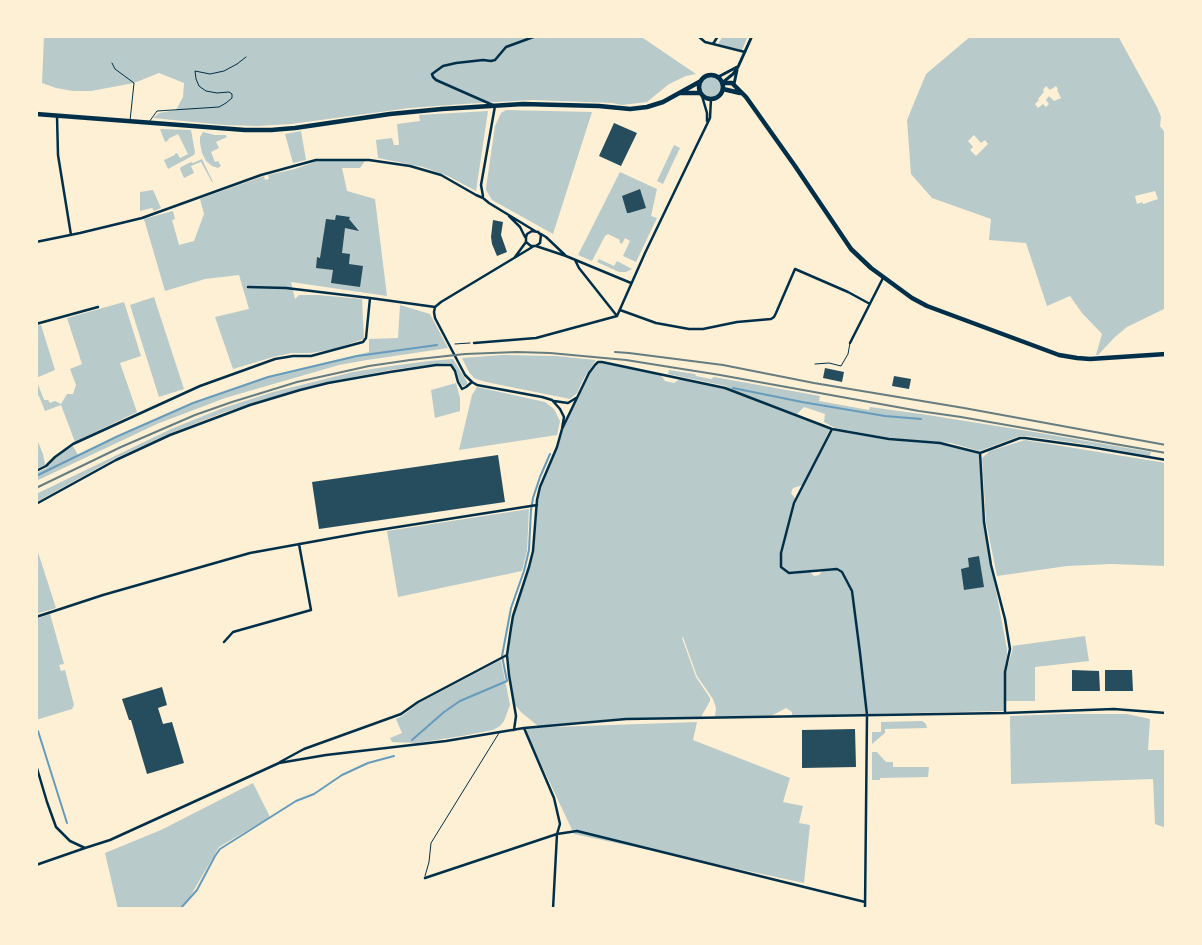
<!DOCTYPE html>
<style>
body{margin:0}
#map{position:relative;width:1202px;height:945px;overflow:hidden;background:#fdf0d5;font-family:"PT Sans Narrow",sans-serif}
canvas{display:block}
.frame{position:absolute;inset:0;border:38px solid #fdf0d5;pointer-events:none}
</style>
<div id="map">
<canvas width="1202" height="945"></canvas>
<div class="frame"></div>
</div>
<script>
const context = document.querySelector('canvas').getContext('2d');
context.lineJoin = 'round';
function fillPath(path, color) { context.fillStyle = color; context.fill(path, 'evenodd'); }
const shape = rows => new Path2D(rows.map(r => 'M' + r).join(''));
function stroke(path, color, width, dash) { context.strokeStyle = color; context.lineWidth = width; context.lineCap = dash ? 'butt' : 'round'; context.setLineDash(dash || []); context.stroke(path); }
const green = shape([
 [44,36,640,36,696,74,686,76,669,84,647,102,622,105,612,103,532,100,463,104,410,108,291,124,257,126,223,125,153,118,159,113,176,110,183,97,184,83,159,73,134,83,91,91,73,91,56,88,42,83],
 [723,36,748,36,742,50,718,44],
 [971,36,1118,36,1157,107,1161,117,1160,126,1166,134,1166,308,1127,327,1115,337,1098,355,1096,355,1102,334,1082,313,1070,296,1047,306,1026,243,989,240,991,219,932,198,911,174,907,120,926,74],
 [1056,86,1058,89,1057,90,1061,98,1054,101,1049,96,1046,100,1049,104,1046,107,1043,104,1038,108,1035,104,1039,100,1038,99,1044,92,1043,90,1046,86,1050,90],
 [974,135,981,143,985,140,988,144,976,156,970,150,973,147,968,141],
 [1155,191,1158,199,1143,204,1142,202,1137,204,1135,196],
 '699 87a12 12 0 1 1 24 0a12 12 0 1 1-24 0Z',
 [506,110,592,112,553,234,492,200,486,190,486,188,495,126,501,113],
 [488,111,476,191,448,176,423,167,378,158,376,140,392,138,394,145,399,145,397,124,420,121,419,115],
 [160,129,191,130,195,152,194,155,168,169,164,160,175,155,175,154,177,153,180,158,188,154,178,134,168,139,169,140,165,142],
 [301,131,306,160,293,163,285,134],
 [203,132,215,135,226,135,227,137,216,142,219,148,211,152,215,162,218,161,221,166,218,168,212,166,206,161,202,153,200,143,200,137],
 [674,145,680,148,663,184,657,181],
 [202,159,213,182,212,182,201,162,191,166,194,173,184,178,180,169,181,167,191,162,193,163],
 [317,161,365,161,360,168,342,168,347,191,375,199,387,296,291,282,295,299,299,295,318,295,362,299,364,339,334,349,311,353,292,353,273,357,233,369,215,317,249,309,239,275,205,279,165,291,144,219,173,211,175,219,172,220,179,245,194,241,204,214,200,199,264,176,265,180,269,179,268,175,295,169],
 [620,172,657,189,651,216,657,218,636,262,623,256,630,241,625,238,622,244,619,242,620,240,608,234,605,236,592,261,578,255],
 [153,190,161,208,154,211,152,208,140,211,140,192],
 [599,259,614,266,617,261,632,269,626,272,619,272,597,262],
 [154,297,184,389,159,397,130,305],
 [124,302,141,356,120,363,137,412,75,442,61,405,45,411,39,396,36,396,36,379,44,400,48,400,50,403,55,401,61,404,67,394,73,394,76,385,70,369,82,364,67,318],
 [400,305,430,314,448,348,367,360,339,365,225,398,157,424,36,481,36,473,46,468,57,457,66,450,73,446,78,455,194,403,268,377,298,369,369,352,369,339,398,338],
 [41,325,55,370,36,378,36,326],
 [502,355,556,356,596,360,584,378,577,393,570,399,486,382,479,380,474,378,469,372,462,358],
 [453,359,467,382,467,384,464,386,462,386,460,383,456,370,451,364,449,363,437,364,390,370,328,382,300,389,225,412,171,433,116,458,36,502,36,494,171,429,223,408,273,392,353,372,391,366,429,361],
 [599,363,602,363,660,374,665,381,674,383,680,379,725,389,830,429,803,485,793,488,791,493,795,498,780,552,780,567,789,574,810,572,814,576,819,575,822,571,836,570,841,573,851,591,859,653,866,714,792,716,792,712,786,708,771,716,715,717,716,708,713,699,697,676,683,637,682,638,696,677,710,698,710,701,701,717,625,718,538,726,522,713,515,705,510,675,508,655,514,616,530,567,534,551,538,501,541,488,558,447,563,429,590,373],
 [669,370,695,374,696,376,711,379,714,377,820,396,819,401,869,410,870,407,928,415,1028,431,1151,452,1150,456,1090,445,1027,436,1020,436,979,451,951,443,890,438,835,428,824,422,825,414,804,407,797,414,730,389,726,386,668,374],
 [456,383,460,398,460,411,435,418,431,390],
 [477,387,545,402,554,409,560,421,557,435,459,450,472,395],
 [832,430,889,440,940,444,979,454,983,522,1007,649,1007,656,1004,672,1004,711,868,714,853,591,848,581,843,572,837,568,790,572,782,566,782,553,795,504],
 [36,437,43,454,45,465,36,469],
 [1025,440,1166,463,1166,566,1111,564,1067,566,997,576,986,522,982,458,990,451],
 [529,509,527,551,522,571,398,597,387,531],
 [36,546,56,608,36,614],
 [50,614,64,664,59,665,61,671,65,670,74,705,72,709,36,720,36,619],
 [1085,636,1089,661,1035,667,1035,701,1006,701,1006,672,1013,648,1012,646],
 [501,660,510,705,504,721,500,726,493,730,462,736,416,743,392,742,390,738,402,733,396,719,402,716,419,703],
 [1063,714,1127,714,1150,719,1148,750,1166,750,1166,828,1155,824,1153,779,1011,784,1010,716],
 [922,721,926,724,927,728,885,729,885,733,872,744,872,732,881,732,881,722],
 [697,722,693,740,790,778,783,802,803,806,799,823,810,825,804,883,574,834,524,728],
 [872,752,877,752,886,762,893,762,893,767,929,767,928,777,880,778,880,780,872,780],
 [253,783,270,817,219,847,191,895,179,909,118,909,105,853,161,830]
]);
const stream = shape([
 [733,388,802,402,885,416,921,419],
 [36,476,116,437,193,403,268,377,357,356,437,345],
 [38,731,67,823],
 [412,740,444,712,460,701,507,681,502,656,511,608,524,571,529,550,531,510,533,498,540,477,550,454],
 [180,909,197,890,215,856,220,849,296,801,314,794,342,775,368,763,394,756]
]);
const building = shape([
 [614,123,637,133,621,166,599,156],
 [640,189,646,208,629,213,627,213,622,196],
 [336,215,350,217,349,219,359,231,345,228,342,253,350,254,349,264,363,266,360,287,331,283,333,270,316,268,317,257,320,258,326,219,335,220],
 [493,220,503,222,501,235,507,252,497,256,492,244,491,237],
 [825,368,844,372,842,382,823,378],
 [894,376,911,379,909,389,892,386],
 [498,455,505,502,319,529,312,482],
 [979,556,984,587,964,590,961,569,969,567,968,558],
 [1072,670,1099,671,1100,691,1072,691],
 [1105,670,1132,670,1133,691,1105,691],
 [162,687,167,705,158,708,163,724,172,722,184,763,147,774,131,720,129,720,122,699],
 [855,729,856,767,802,768,802,730]
]);
const path = shape([
 [455,344,470,343]
]);
const service = shape([
 [112,63,115,69,134,83,130,121],
 [149,122,157,111,219,107,226,103,232,98,232,94,229,92,217,93,206,91,199,86,196,79,195,71,210,74,224,71,237,64,246,57],
 [815,364,829,363,841,366,848,354,850,343],
 [425,876,429,862,431,843,499,733]
]);
const minor = shape([
 [698,36,705,42,745,52],
 [713,44,718,36],
 [702,96,707,113,707,121],
 [57,116,58,155,71,235],
 [483,196,481,185,495,106,436,80,433,77,432,74,443,66,456,63,483,60,491,61,495,60,506,47,536,36],
 [509,216,520,227,525,237],
 [541,234,546,237,565,255],
 [36,242,80,233,142,218,261,175,316,160,369,160,410,166,441,175,476,195,483,198,489,203,535,231],
 [536,246,540,243,541,235,538,232,532,231,527,234,526,237,526,242,531,246,536,246,566,256,631,283],
 [515,257,526,242],
 [575,260,579,268,617,316],
 [248,287,286,288,370,298],
 [435,307,434,312,435,318,465,375,472,382,477,385,542,397,552,400,560,409,564,417,562,429,557,447,540,487,537,500,533,551,529,567,513,616,511,628,507,655,509,675,516,716,514,730],
 [435,307,441,302,534,246],
 [620,310,656,323,689,329,703,329,737,322,771,319,774,317,776,313,795,269,848,292,870,304],
 [617,316,645,253,694,151,710,118,711,99],
 [36,324,98,307],
 [474,343,536,338,617,316],
 [850,343,883,278],
 [554,401,568,403,576,398],
 [562,429,589,373,595,365,598,362,602,362,725,388,832,429,889,439,940,443,980,453,1020,438,1025,438,1090,447,1166,460],
 [832,429,794,503,781,553,781,567,789,573,837,569,842,572,852,591,860,653,867,715,865,909],
 [980,453,984,522,991,565,1005,619,1010,649,1005,672,1005,713],
 [36,471,46,466,55,457,73,444,200,386,275,359,293,356,311,356,363,342,366,338,370,298,435,307],
 [36,504,116,460,170,435,250,405,300,390,328,383,390,372,436,365,451,365,455,371,458,382,462,389,466,387,472,382],
 [36,617,103,595,250,553,366,532,537,505],
 [224,642,233,632,311,610,299,544],
 [280,762,304,749,401,714,418,702,507,655],
 [36,765,47,802,56,827,70,841,85,848,110,840,279,763,326,755,446,741,524,728,626,719,1005,713,1114,709,1166,713],
 [36,865,85,848],
 [425,878,557,834,560,824,554,798,524,728],
 [553,909,557,834,577,831,865,902]
]);
const tertiary = shape([
 [718,77,737,67],
 [722,83,733,74,738,67,752,36],
 [734,84,737,70]
]);
const primary = shape([
 '699 87a12 12 0 1 1 24 0a12 12 0 1 1-24 0Z',
 [722,83,732,83,746,97,795,166,851,249,871,268,912,298,927,306,1059,355,1077,358,1090,359,1166,354],
 [723,89,740,93],
 [680,93,700,93],
 [36,114,245,130,271,130,295,128,390,114,442,109,523,104,599,106,630,109,647,107,663,102,701,81]
]);
const rail = shape([
 [615,352,629,353,723,365,814,383,964,408,1166,445],
 [36,488,121,447,195,415,232,402,297,382,369,366,410,360,465,354,517,352,550,353,626,360,720,375,919,411,961,417,1166,453]
]);
fillPath(green, '#b9caca');
stroke(stream, '#669bbc', 2);
fillPath(building, '#264d5e');
stroke(path, '#003049', 1);
stroke(service, '#003049', 1);
stroke(minor, '#003049', 2.5);
stroke(tertiary, '#003049', 3);
stroke(primary, '#003049', 4.5);
stroke(rail, '#657d81', 2);
</script>
